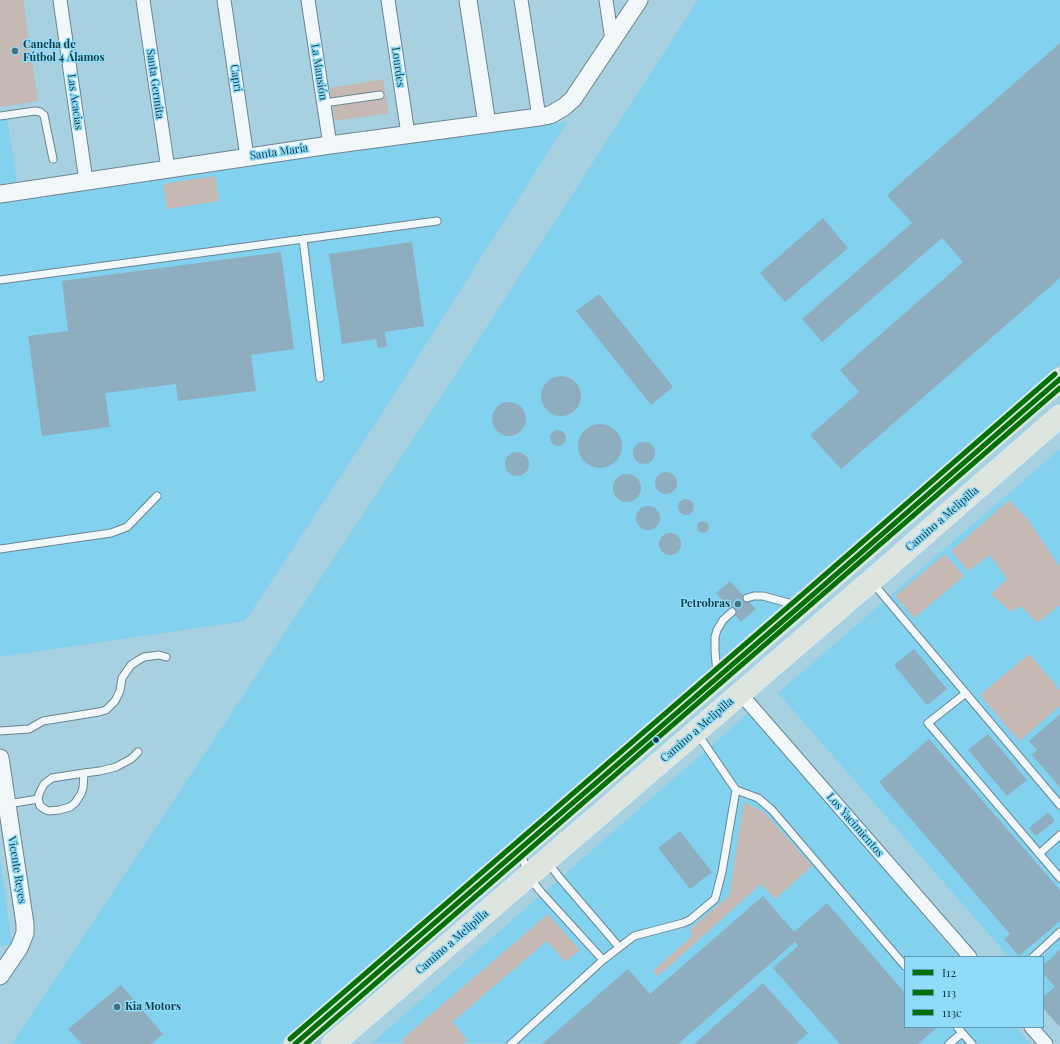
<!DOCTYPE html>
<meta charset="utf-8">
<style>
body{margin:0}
#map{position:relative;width:1060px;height:1044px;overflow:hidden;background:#a7d0e0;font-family:"Playfair Display",serif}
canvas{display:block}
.legend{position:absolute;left:904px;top:956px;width:140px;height:72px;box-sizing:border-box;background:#90dbf7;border:1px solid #5e9cb2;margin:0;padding:5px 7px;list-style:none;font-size:12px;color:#123d4b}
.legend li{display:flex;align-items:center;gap:8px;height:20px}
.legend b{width:20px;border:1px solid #5e9cb2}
</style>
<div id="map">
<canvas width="1060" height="1044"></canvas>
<ul class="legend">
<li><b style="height:5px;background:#007106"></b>I12</li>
<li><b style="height:5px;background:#007106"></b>113</li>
<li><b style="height:5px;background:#007106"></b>113c</li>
</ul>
</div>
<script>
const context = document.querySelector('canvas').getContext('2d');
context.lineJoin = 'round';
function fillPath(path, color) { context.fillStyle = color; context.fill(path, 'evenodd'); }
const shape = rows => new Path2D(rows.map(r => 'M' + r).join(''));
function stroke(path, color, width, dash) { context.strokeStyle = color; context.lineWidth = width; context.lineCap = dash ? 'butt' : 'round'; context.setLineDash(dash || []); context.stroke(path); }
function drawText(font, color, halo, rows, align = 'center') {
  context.font = font + ' "Playfair Display",serif'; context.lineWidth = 3; context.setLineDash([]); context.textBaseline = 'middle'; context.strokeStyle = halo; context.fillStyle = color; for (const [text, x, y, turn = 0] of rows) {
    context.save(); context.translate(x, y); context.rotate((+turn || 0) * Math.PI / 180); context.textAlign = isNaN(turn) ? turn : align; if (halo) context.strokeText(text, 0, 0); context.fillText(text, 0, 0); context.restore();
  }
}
const built = shape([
 [698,0,1060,0,1060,365,795,594,280,1044,12,1044,453,379],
 [7,118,17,182,0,184,0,119],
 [567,122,374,426,245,621,0,657,0,200],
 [1060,449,1060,1016,1043,996,1043,957,1009,957,778,693],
 [751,711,958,957,905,957,905,1027,1016,1027,1030,1044,372,1043],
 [0,859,12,944,0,946]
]);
const green = shape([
 [0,0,23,0,38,101,0,107],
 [383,79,389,113,335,121,330,88],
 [215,176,219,201,167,209,163,184],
 [1009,500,1028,520,1060,567,1060,605,1037,623,1021,606,1011,612,991,594,1007,579,990,555,968,571,951,551],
 [945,554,964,576,914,618,895,596],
 [1029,654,1060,690,1060,706,1019,741,980,695],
 [744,802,764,812,812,866,775,899,761,884,658,976,653,971,692,936,690,929,729,896],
 [548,914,580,950,565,962,547,941,452,1022,467,1040,463,1044,404,1044,401,1040]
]);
const building = shape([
 [1060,43,1060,278,841,469,810,435,859,392,840,370,963,262,942,238,822,342,802,319,912,223,887,195],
 [823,218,848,248,785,302,760,273],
 [412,242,424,326,385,332,387,347,378,348,376,339,342,344,329,254],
 [281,252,294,349,251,355,256,391,178,401,176,384,105,393,110,427,42,436,28,336,68,331,62,281],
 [599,294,673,387,651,405,576,311],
 '541 396a20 20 0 1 1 40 0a20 20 0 1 1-40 0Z',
 '492 419a17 17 0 1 1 34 0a17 17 0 1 1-34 0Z',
 '578 446a22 22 0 1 1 44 0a22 22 0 1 1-44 0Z',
 '550 438a8 8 0 1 1 16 0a8 8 0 1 1-16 0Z',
 '633 453a11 11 0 1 1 22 0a11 11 0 1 1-22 0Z',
 '505 464a12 12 0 1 1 24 0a12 12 0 1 1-24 0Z',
 '655 483a11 11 0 1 1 22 0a11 11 0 1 1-22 0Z',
 '613 488a14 14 0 1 1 28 0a14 14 0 1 1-28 0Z',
 '678 507a8 8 0 1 1 16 0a8 8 0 1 1-16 0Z',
 '636 518a12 12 0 1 1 24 0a12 12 0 1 1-24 0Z',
 '697 527a6 6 0 1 1 12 0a6 6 0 1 1-12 0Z',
 '659 544a11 11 0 1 1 22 0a11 11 0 1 1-22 0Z',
 [730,581,756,609,741,622,716,593],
 [914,649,947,689,927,705,894,665],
 [1060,714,1060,787,1032,755,1037,750,1029,741],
 [988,734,1027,780,1007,796,968,750],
 [929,739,1060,890,1060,921,1019,956,1004,939,1010,934,879,782],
 [1048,812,1055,821,1036,836,1029,828],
 [680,831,712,872,690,889,658,848],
 [763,896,794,932,827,903,905,993,905,1027,935,1027,936,1028,918,1044,840,1044,773,968,798,946,795,942,678,1044,542,1044,628,969,650,994],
 [1060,950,1060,1027,1043,1008,1043,997,1055,987,1043,973,1043,965],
 [763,983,808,1033,796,1044,694,1044],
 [121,985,163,1034,151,1044,82,1044,68,1029]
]);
const service = shape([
 [324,103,380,95],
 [0,116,35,111,40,112,44,115,53,159],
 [303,239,320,378],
 [0,280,437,221],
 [0,549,111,533,127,527,157,496],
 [872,582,1060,805],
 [747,598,754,596,763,596,796,605],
 [717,673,715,651,715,637,717,630,723,620,732,612],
 [966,693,928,723,1060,878],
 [0,731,29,729,43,721,99,712,106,710,115,701,120,691,122,678,131,665,137,661,144,657,159,655,166,657],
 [697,733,736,790,758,798,772,810,905,966],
 [84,773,83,788,81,794,75,803,70,807,59,810,49,811,46,810,40,806,38,799,39,794,44,784,52,778,84,773,100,771,116,767,131,759,138,752],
 [8,804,38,799],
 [521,852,528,876,541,892,603,960],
 [1039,854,1060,835],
 [547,861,559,877,619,947],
 [1033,957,1060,932],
 [957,1027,972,1044],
 [511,1044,603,960,634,936,683,923,690,920,715,899,722,872,736,790],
 [949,1044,962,1033]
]);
const minor = shape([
 [60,0,86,181],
 [143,0,168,169],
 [224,0,247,157],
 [308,0,330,145],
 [388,0,408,134],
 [521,0,539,117],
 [606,0,612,40],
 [740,693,970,957],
 [1031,1027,1046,1044]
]);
const tertiary = shape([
 [468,0,487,124],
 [0,194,330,145,539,117,550,115,564,107,573,99,639,0],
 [0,758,25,924,25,933,22,941,19,948,0,976]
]);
const primary = shape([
 [295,1044,800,606,1060,379],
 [333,1044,871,581,1060,416]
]);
const bus1 = shape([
 [295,1044,800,606,1060,379]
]);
const bus2 = shape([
 [306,1044,1060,388]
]);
const bus3 = shape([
 [290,1039,795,601,1055,374]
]);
const markers = [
 [15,51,4,"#46707f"],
 [738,604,4,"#46707f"],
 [656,740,3.5,"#123d4b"],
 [117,1007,4,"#46707f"]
];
const poiNames = [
 ["Cancha de",23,45],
 ["Fútbol 4 Álamos",23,58],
 ["Petrobras",730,604,"right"],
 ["Kia Motors",125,1007]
];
const streetNames = [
 ["Lourdes",398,67,82],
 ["La Mansión",319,72,81],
 ["Capri",236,78,81],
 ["Santa Germita",155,84,82],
 ["Las Acacias",75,102,82],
 ["Santa María",279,152,-8],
 ["Camino a Melipilla",942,519,-41],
 ["Camino a Melipilla",697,730,-41],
 ["Los Yacimientos",855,825,49],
 ["Vicente Reyes",17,870,81],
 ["Camino a Melipilla",452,942,-41]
];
fillPath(built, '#82d1ee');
fillPath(green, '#c6b9b3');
fillPath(building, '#8eaebf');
stroke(service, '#698690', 9);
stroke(minor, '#698690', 15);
stroke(tertiary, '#698690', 19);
stroke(primary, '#d7eaf1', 23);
stroke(service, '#f2f8fa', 7);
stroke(minor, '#f2f8fa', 13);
stroke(tertiary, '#f2f8fa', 17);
stroke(primary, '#dee4de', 21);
stroke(bus1, '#007106', 5);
stroke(bus2, '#007106', 5);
stroke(bus3, '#007106', 5);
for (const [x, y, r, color] of markers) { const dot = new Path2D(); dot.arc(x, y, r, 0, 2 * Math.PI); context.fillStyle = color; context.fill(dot); stroke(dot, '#90dbf7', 1.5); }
drawText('bold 11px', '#123d4b', '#90dbf7', poiNames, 'left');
drawText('11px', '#123d4b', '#90dbf7', streetNames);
</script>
